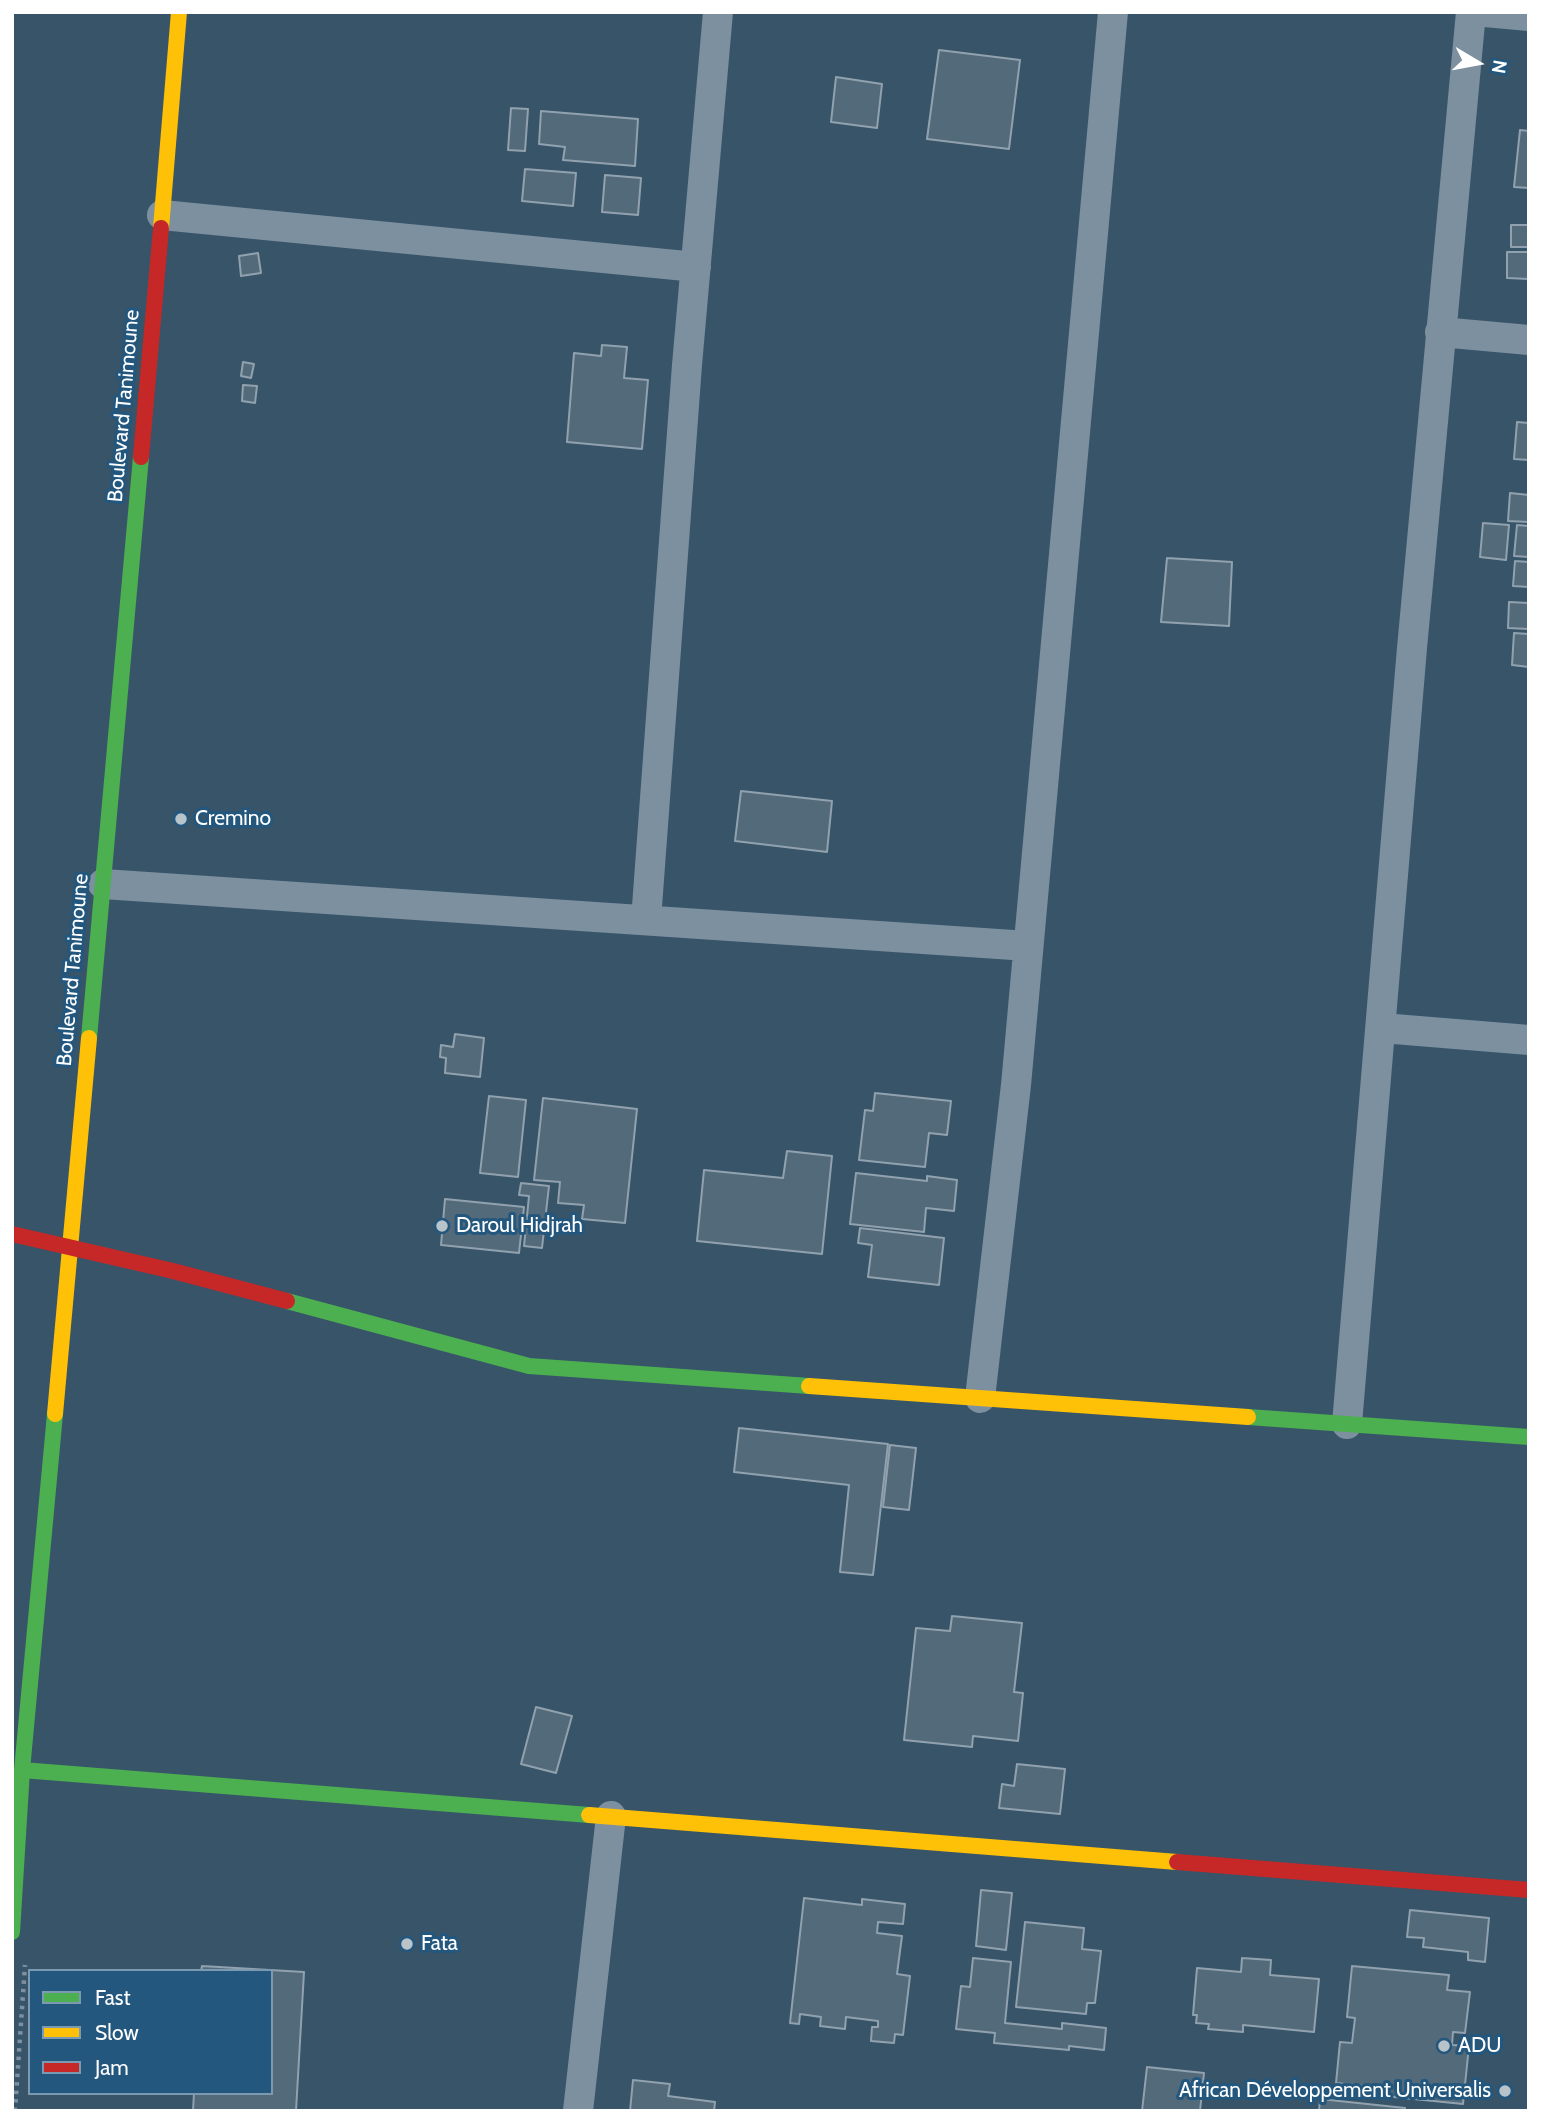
<!DOCTYPE html>
<meta charset="utf-8">
<style>
body{margin:0}
#map{position:relative;width:1541px;height:2123px;overflow:hidden;background:#385469;font-family:Cabin,sans-serif}
canvas{display:block}
.frame{position:absolute;inset:0;border:14px solid #fff;pointer-events:none}
.legend{position:absolute;left:28px;top:1969px;width:245px;height:126px;box-sizing:border-box;background:#23577e;border:2px solid #7b9ab2;margin:0;padding:9px 12px;list-style:none;font-size:21px;color:#fff}
.legend li{display:flex;align-items:center;gap:14px;height:35px}
.legend b{width:35px;border:2px solid #7b9ab2}
.north{position:absolute;left:1443px;top:28px;width:70px;height:70px;-webkit-text-stroke:5px #23577e;paint-order:stroke;rotate:100deg;font-size:19px;font-weight:700;line-height:28px;text-align:center;color:#fff}
.north::after{content:'';display:block;margin:auto;width:24px;height:32px;background:#fff;clip-path:polygon(50% 0,100% 100%,50% 72%,0 100%)}
</style>
<div id="map">
<canvas width="1541" height="2123"></canvas>
<div class="frame"></div>
<ul class="legend">
<li><b style="height:9px;background:#4caf50"></b>Fast</li>
<li><b style="height:9px;background:#ffc107"></b>Slow</li>
<li><b style="height:9px;background:#c62828"></b>Jam</li>
</ul>
<div class="north">N</div>
</div>
<script>
const context = document.querySelector('canvas').getContext('2d');
context.lineJoin = 'round';
function fillPath(path, color) { context.fillStyle = color; context.fill(path, 'evenodd'); }
const shape = rows => new Path2D(rows.map(r => 'M' + r).join(''));
function stroke(path, color, width, dash) { context.strokeStyle = color; context.lineWidth = width; context.lineCap = dash ? 'butt' : 'round'; context.setLineDash(dash || []); context.stroke(path); }
function drawText(font, color, halo, rows, align = 'center') {
  context.font = font + ' Cabin,sans-serif'; context.lineWidth = 6; context.setLineDash([]); context.textBaseline = 'middle'; context.strokeStyle = halo; context.fillStyle = color; for (const [text, x, y, turn = 0] of rows) {
    context.save(); context.translate(x, y); context.rotate((+turn || 0) * Math.PI / 180); context.textAlign = isNaN(turn) ? turn : align; if (halo) context.strokeText(text, 0, 0); context.fillText(text, 0, 0); context.restore();
  }
}
const building = shape([
 [939,50,1020,60,1009,149,927,139,939,50],
 [836,77,882,84,877,128,831,122,836,77],
 [511,108,528,109,525,151,508,150,511,108],
 [541,111,638,119,635,166,563,160,565,147,539,144,541,111],
 [1520,130,1529,131,1529,188,1514,187,1520,130],
 [525,169,576,173,573,206,522,201,525,169],
 [605,175,641,178,638,215,602,212,605,175],
 [1511,225,1529,225,1529,247,1511,247,1511,225],
 [1507,252,1529,252,1529,279,1507,278,1507,252],
 [258,253,261,273,241,276,239,256,258,253],
 [602,345,627,347,624,378,648,380,642,449,567,442,574,353,601,356,602,345],
 [243,362,254,364,251,378,241,376,243,362],
 [243,385,257,386,255,403,242,401,243,385],
 [1517,422,1529,423,1529,460,1514,459,1517,422],
 [1510,493,1529,495,1529,522,1508,521,1510,493],
 [1483,523,1509,525,1506,560,1480,557,1483,523],
 [1517,525,1529,526,1529,557,1514,556,1517,525],
 [1167,558,1232,562,1229,626,1161,622,1167,558],
 [1515,561,1529,562,1529,587,1513,586,1515,561],
 [1509,602,1529,603,1529,629,1508,628,1509,602],
 [1514,633,1529,634,1529,667,1512,665,1514,633],
 [741,791,832,801,827,852,735,841,741,791],
 [455,1034,484,1038,480,1077,445,1073,446,1058,440,1057,441,1045,453,1047,455,1034],
 [875,1093,951,1101,947,1135,929,1133,925,1167,859,1160,865,1110,873,1111,875,1093],
 [489,1096,526,1100,518,1177,480,1173,489,1096],
 [543,1098,637,1109,625,1223,582,1219,584,1205,558,1203,560,1182,534,1180,543,1098],
 [787,1151,832,1156,822,1254,697,1241,704,1170,783,1178,787,1151],
 [856,1173,927,1181,927,1176,957,1180,954,1211,926,1208,924,1232,850,1224,856,1173],
 [521,1183,549,1186,542,1248,524,1246,529,1196,519,1195,521,1183],
 [445,1199,524,1207,519,1253,441,1245,445,1199],
 [860,1228,944,1238,939,1285,868,1277,872,1245,858,1243,860,1228],
 [739,1428,888,1444,873,1575,840,1572,849,1485,734,1472,739,1428],
 [890,1445,916,1448,909,1510,883,1507,890,1445],
 [952,1616,1022,1623,1014,1692,1023,1693,1018,1741,973,1736,972,1747,904,1740,916,1628,950,1631,952,1616],
 [536,1707,572,1716,556,1773,521,1764,536,1707],
 [1017,1764,1065,1769,1060,1814,999,1808,1002,1784,1014,1786,1017,1764],
 [981,1890,1012,1893,1006,1950,976,1946,981,1890],
 [804,1898,862,1905,862,1899,905,1904,903,1924,878,1922,877,1933,902,1936,897,1974,910,1976,903,2035,895,2034,894,2043,871,2041,872,2027,878,2027,878,2021,846,2017,845,2029,820,2026,821,2017,800,2014,799,2024,790,2023,804,1898],
 [1410,1910,1489,1918,1485,1962,1468,1960,1468,1952,1423,1947,1424,1938,1407,1937,1410,1910],
 [1025,1922,1084,1928,1082,1949,1101,1951,1095,2003,1087,2003,1086,2014,1016,2007,1025,1922],
 [973,1958,1011,1962,1005,2023,1062,2029,1062,2023,1106,2028,1104,2050,1069,2046,1069,2050,994,2043,995,2033,956,2029,961,1986,970,1987,973,1958],
 [1242,1958,1271,1960,1270,1975,1319,1979,1314,2032,1243,2025,1243,2032,1208,2029,1209,2024,1196,2023,1197,2015,1193,2015,1197,1968,1241,1972,1242,1958],
 [202,1966,304,1972,296,2111,193,2111,194,2093,271,2093,271,1971,201,1971,202,1966],
 [1352,1966,1449,1975,1447,1990,1470,1992,1465,2033,1453,2032,1452,2045,1469,2046,1463,2104,1374,2095,1375,2087,1336,2083,1340,2042,1352,2043,1355,2018,1347,2017,1352,1966],
 [1147,2067,1204,2073,1200,2111,1142,2111,1147,2067],
 [633,2080,670,2084,668,2096,715,2102,714,2111,630,2111,633,2080],
 [1320,2099,1405,2108,1405,2111,1319,2111,1320,2099]
]);
const path = shape([
 [15,2111,25,1965]
]);
const street = shape([
 [1485,12,1529,16],
 [162,215,696,267],
 [1440,332,1529,340],
 [103,884,1028,946],
 [646,920,687,365,718,12],
 [1382,1028,1529,1040],
 [980,1398,1016,1085,1113,12],
 [1347,1424,1412,648,1471,12],
 [578,2111,611,1816]
]);
const fast = shape([
 [89,1038,141,457],
 [287,1301,529,1366,809,1386],
 [1248,1417,1529,1437],
 [22,1770,589,1815],
 [12,1932,22,1770,55,1414]
]);
const slow = shape([
 [161,228,179,12],
 [809,1386,1248,1417],
 [55,1414,89,1038],
 [589,1815,1177,1862]
]);
const jam = shape([
 [141,457,161,228],
 [12,1234,173,1271,287,1301],
 [1177,1862,1529,1890]
]);
const markers = [
 [181,819,7,"#b9c3ca"],
 [442,1226,7,"#b9c3ca"],
 [407,1944,7,"#b9c3ca"],
 [1444,2046,7,"#b9c3ca"],
 [1505,2091,7,"#b9c3ca"]
];
const streetNames = [
 ["Boulevard Tanimoune",124,406,-85],
 ["Boulevard Tanimoune",73,970,-85]
];
const poiNames = [
 ["Cremino",195,819],
 ["Daroul Hidjrah",456,1226],
 ["Fata",421,1944],
 ["ADU",1458,2046],
 ["African Développement Universalis",1491,2091,"right"]
];
fillPath(building, '#536a7b');
stroke(building, '#91a2ae', 2);
stroke(path, '#7d90a0', 4.5, [3.5, 5]);
stroke(street, '#7d90a0', 30);
stroke(fast, '#4caf50', 16);
stroke(slow, '#ffc107', 16);
stroke(jam, '#c62828', 16);
for (const [x, y, r, color] of markers) { const dot = new Path2D(); dot.arc(x, y, r, 0, 2 * Math.PI); context.fillStyle = color; context.fill(dot); stroke(dot, '#23577e', 2.5); }
drawText('21px', '#fff', '#23577e', streetNames);
drawText('21px', '#fff', '#23577e', poiNames, 'left');
</script>
